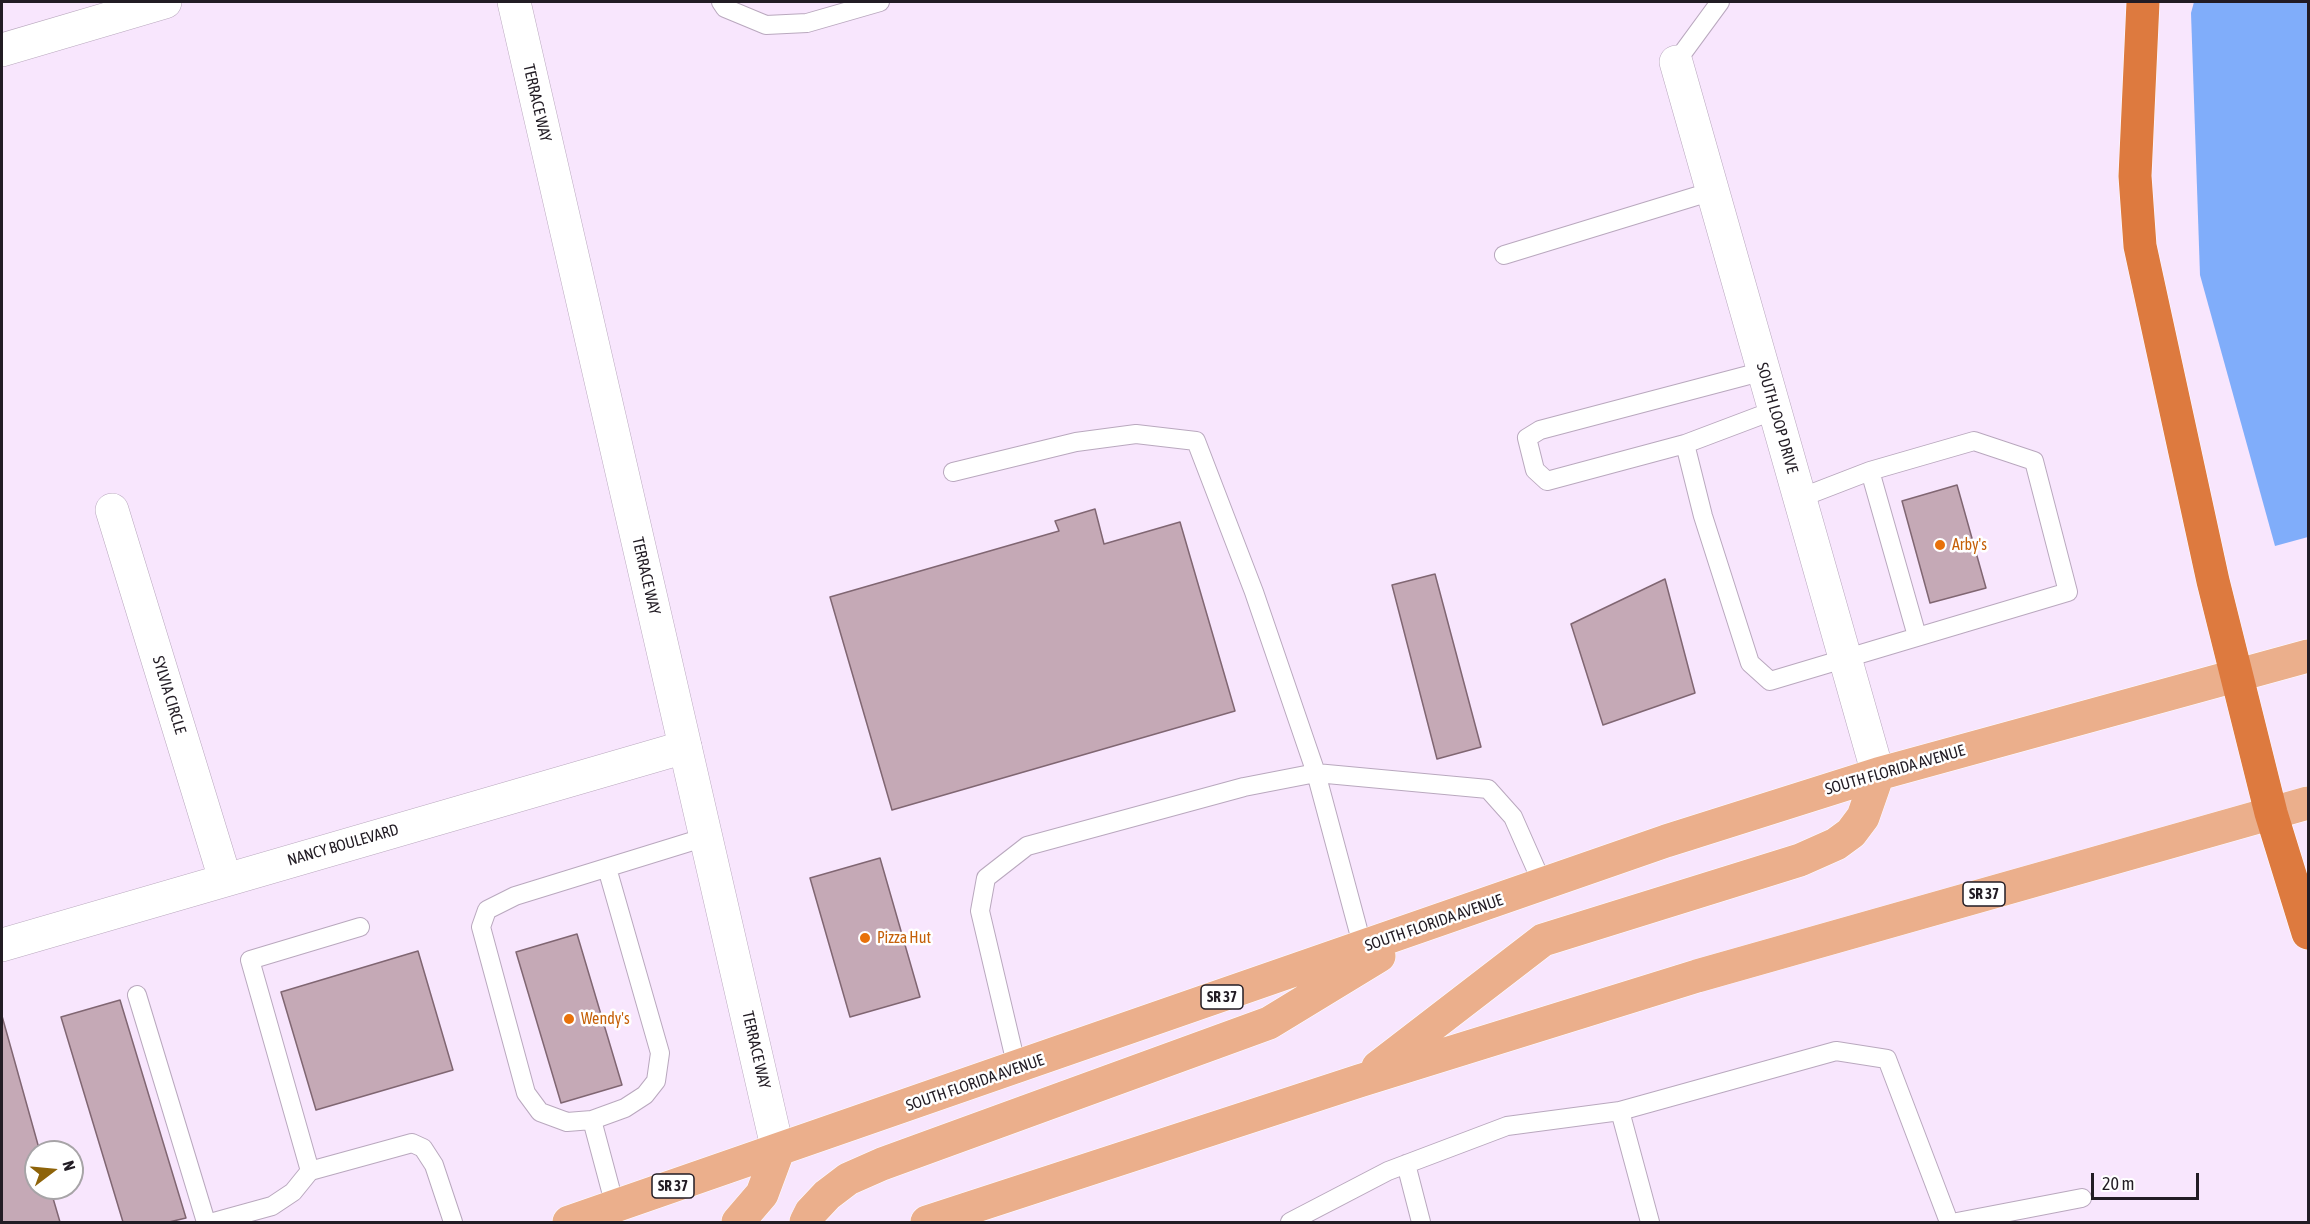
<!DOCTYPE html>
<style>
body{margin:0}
#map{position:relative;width:2310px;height:1224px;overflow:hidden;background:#f8e6fd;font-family:"Asap Condensed",sans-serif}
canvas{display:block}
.frame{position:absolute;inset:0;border:3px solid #221c24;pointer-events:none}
.north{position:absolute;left:24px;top:1140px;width:60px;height:60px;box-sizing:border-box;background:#fff;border:2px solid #a7a4a7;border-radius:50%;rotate:74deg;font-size:16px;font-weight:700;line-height:24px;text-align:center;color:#221c24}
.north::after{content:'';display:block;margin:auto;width:21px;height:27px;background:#8e6309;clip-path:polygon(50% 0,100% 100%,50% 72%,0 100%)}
.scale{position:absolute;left:2091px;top:1173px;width:108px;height:27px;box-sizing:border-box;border:3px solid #221c24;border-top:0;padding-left:8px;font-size:18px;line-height:21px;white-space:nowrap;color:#221c24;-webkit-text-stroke:4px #fff;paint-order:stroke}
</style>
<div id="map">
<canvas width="2310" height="1224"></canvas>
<div class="frame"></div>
<div class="north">N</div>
<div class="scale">20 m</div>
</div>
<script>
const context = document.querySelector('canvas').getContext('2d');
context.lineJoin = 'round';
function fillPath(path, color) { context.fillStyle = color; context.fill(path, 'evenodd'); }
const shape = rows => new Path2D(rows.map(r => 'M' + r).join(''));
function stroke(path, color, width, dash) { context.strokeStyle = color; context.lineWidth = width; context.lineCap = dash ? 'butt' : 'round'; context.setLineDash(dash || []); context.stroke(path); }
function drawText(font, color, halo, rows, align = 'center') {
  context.font = font + ' "Asap Condensed",sans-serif'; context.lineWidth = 5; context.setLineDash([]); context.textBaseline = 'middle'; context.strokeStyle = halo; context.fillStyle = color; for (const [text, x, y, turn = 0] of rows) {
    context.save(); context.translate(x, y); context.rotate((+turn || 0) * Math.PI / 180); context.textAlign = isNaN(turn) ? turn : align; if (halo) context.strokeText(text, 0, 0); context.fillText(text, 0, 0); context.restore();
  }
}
const water = shape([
 [2194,2,2308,2,2308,537,2275,546,2200,275,2191,13]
]);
const building = shape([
 [1957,485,1986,588,1930,603,1902,501,1957,485],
 [1095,509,1104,544,1180,522,1235,711,892,810,830,597,1059,531,1055,521,1095,509],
 [1435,574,1481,747,1437,759,1392,585,1435,574],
 [1665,579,1695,693,1603,725,1571,624,1665,579],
 [880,858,920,997,850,1017,810,878,880,858],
 [577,934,622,1085,561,1103,516,952,577,934],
 [418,951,453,1070,316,1110,281,992,418,951],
 [120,1000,186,1218,169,1222,123,1222,61,1017,120,1000],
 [2,1016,40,1152,36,1152,36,1188,50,1188,60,1222,2,1222,2,1016]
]);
const lane = shape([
 [721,2,725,8,766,25,807,23,880,2],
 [1676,62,1720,2],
 [1504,255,1713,191],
 [1775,410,1685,444,1703,516,1750,663,1770,681,2068,592,2034,461,1974,441,1870,471,1800,498],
 [1685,444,1547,481,1535,470,1527,438,1540,430,1764,371],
 [1870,471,1917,636],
 [953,472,1076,442,1136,434,1196,441,1254,592,1316,773,1363,948],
 [607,868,660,1053,656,1081,645,1095,625,1108,592,1120,567,1122,540,1112,526,1093,481,927,487,910,515,896,706,837],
 [137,995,206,1222],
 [1017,1068,980,911,986,878,1027,846,1244,787,1316,773,1488,789,1513,817,1543,885],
 [1620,1111,1836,1051,1887,1059,1949,1222],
 [592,1120,615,1206],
 [1406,1164,1421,1222],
 [310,1171,250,960,360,927],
 [214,1222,272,1206,293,1192,310,1171,412,1143,423,1148,434,1165,453,1222],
 [1290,1222,1388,1171,1507,1126,1620,1111,1650,1222],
 [1957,1222,2082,1198]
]);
const street = shape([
 [2,50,165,2],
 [1676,62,1878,774],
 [112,510,225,879],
 [2,945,685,747]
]);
const secondary = shape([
 [514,2,778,1151]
]);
const primary = shape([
 [1378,1067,1543,940,1800,860,1836,844,1851,833,1863,817,1878,774],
 [569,1222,1666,841,1878,774,2308,656],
 [738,1222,762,1194,778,1151],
 [806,1222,811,1212,827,1195,848,1179,882,1164,1269,1023,1379,956],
 [927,1222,1359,1081,1697,976,2308,803]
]);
const highway = shape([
 [2143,2,2135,176,2140,246,2213,581,2271,813,2308,933]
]);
const markers = [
 [1940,545,6,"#e8710a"],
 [865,938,6,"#e8710a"],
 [569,1019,6,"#e8710a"]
];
const shields = [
 [1984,894,42],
 [1222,997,42],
 [673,1186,42]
];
const shieldNames = [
 ["SR 37",1984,894],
 ["SR 37",1222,997],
 ["SR 37",673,1186]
];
const streetNames = [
 ["TERRACE WAY",537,103,77],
 ["SOUTH LOOP DRIVE",1777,418,74],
 ["TERRACE WAY",646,576,77],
 ["SYLVIA CIRCLE",169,695,73],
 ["SOUTH FLORIDA AVENUE",1895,770,-16],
 ["NANCY BOULEVARD",343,845,-16],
 ["SOUTH FLORIDA AVENUE",1434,923,-19],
 ["TERRACE WAY",756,1050,77],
 ["SOUTH FLORIDA AVENUE",975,1083,-19]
];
const foodNames = [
 ["Arby's",1952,545],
 ["Pizza Hut",877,938],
 ["Wendy's",581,1019]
];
fillPath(water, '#80adfa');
fillPath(building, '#c5a9b6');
stroke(building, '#806672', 1.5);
stroke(lane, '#b9a8be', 20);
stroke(street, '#b9a8be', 34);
stroke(secondary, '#b9a8be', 34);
stroke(primary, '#fff', 34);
stroke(highway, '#fff', 34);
stroke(lane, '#fff', 18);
stroke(street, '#fff', 33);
stroke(secondary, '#fff', 33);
stroke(primary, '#ebaf8c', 33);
stroke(highway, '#dd7a3f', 33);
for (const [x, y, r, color] of markers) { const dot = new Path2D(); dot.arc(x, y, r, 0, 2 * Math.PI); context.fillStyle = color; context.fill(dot); stroke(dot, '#fff', 2); }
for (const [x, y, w] of shields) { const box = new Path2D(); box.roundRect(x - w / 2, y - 12, w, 24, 4.5); context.fillStyle = '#fff'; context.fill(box); stroke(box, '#221c24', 1.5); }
drawText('bold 15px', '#221c24', null, shieldNames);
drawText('16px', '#221c24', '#fff', streetNames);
drawText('16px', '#c56008', '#fff', foodNames, 'left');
</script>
